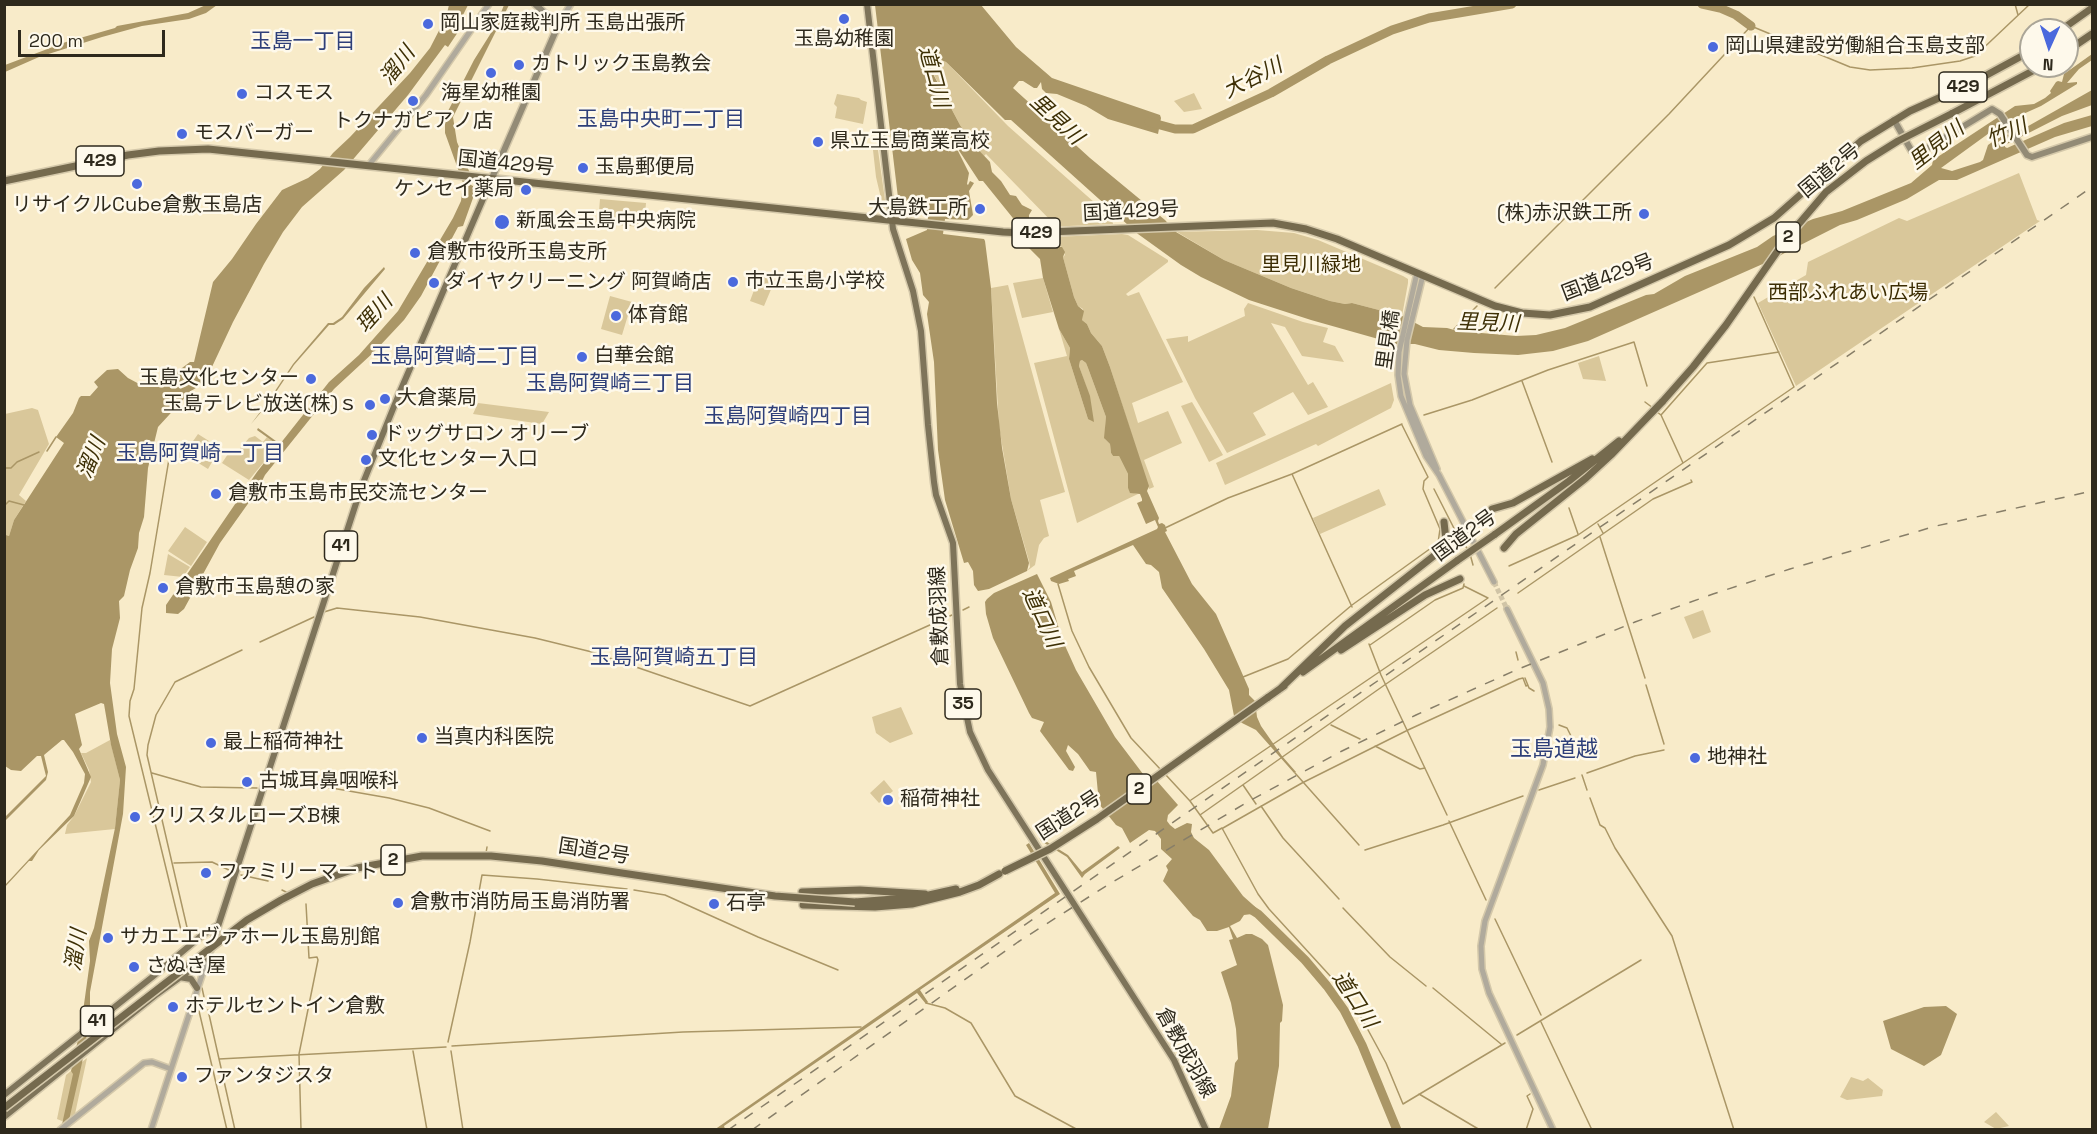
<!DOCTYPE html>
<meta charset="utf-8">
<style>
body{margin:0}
#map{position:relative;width:2097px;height:1134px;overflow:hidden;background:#f8ebc9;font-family:"Space Grotesk",sans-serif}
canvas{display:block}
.frame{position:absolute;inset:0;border:6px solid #2e291c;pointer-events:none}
.north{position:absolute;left:2019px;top:18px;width:60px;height:60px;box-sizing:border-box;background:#fef9eb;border:2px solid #aba698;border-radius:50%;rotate:183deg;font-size:16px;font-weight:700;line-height:24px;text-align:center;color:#2e291c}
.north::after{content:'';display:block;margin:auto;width:21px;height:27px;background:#4b69dd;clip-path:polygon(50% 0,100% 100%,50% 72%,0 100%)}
.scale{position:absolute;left:18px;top:30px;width:147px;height:27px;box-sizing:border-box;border:3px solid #2e291c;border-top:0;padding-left:8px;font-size:18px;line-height:21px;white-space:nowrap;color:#2e291c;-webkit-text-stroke:4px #fef9eb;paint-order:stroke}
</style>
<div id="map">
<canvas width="2097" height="1134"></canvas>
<div class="frame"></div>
<div class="north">N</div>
<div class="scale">200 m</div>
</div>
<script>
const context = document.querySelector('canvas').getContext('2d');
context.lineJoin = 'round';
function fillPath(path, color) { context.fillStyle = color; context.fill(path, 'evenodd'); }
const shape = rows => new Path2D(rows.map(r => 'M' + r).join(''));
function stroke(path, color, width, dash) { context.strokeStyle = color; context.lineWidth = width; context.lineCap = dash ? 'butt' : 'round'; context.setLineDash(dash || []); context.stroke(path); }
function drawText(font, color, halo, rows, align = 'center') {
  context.font = font + ' "Space Grotesk","Noto Sans JP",sans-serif'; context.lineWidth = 5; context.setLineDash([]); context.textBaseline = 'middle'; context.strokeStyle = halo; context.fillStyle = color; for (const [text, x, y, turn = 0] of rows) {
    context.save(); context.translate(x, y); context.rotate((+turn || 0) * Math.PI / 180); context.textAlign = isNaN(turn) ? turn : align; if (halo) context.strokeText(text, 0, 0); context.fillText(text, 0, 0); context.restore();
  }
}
const green = shape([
 [935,60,941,60,946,62,1008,126,1112,218,1113,224,1046,227,1054,224,986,154,984,156,973,144,960,125,931,69,932,63],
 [1194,93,1202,109,1184,112,1174,101],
 [837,94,859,98,861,100,867,102,863,124,835,118,837,107,834,104],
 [873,150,878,150,885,200,884,211,876,177],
 [2019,173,2037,220,2040,221,1796,386,1758,303,1806,275,1808,262,1899,218,1907,221],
 [600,199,646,203,644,227,598,224],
 [1257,230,1294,233,1318,240,1403,276,1408,279,1408,283,1402,316,1352,303,1345,304,1330,301,1291,288,1224,260,1177,232],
 [1122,234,1128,235,1168,260,1168,262,1126,294,1128,296,1139,292,1183,382,1132,403,1138,423,1168,411,1182,443,1144,460,1154,487,1149,489,1110,367,1102,346,1091,333,1087,324,1082,320,1083,309,1078,306,1074,297,1063,257,1065,255,1061,246,1055,246,1047,241,1031,238],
 [760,274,775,280,764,306,750,301],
 [1043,278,1053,312,1022,318,1013,283],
 [1008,285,1065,492,1040,500,1049,536,1044,538,1039,545,1035,565,1027,571,1030,567,1029,561,1011,499,999,426,991,288],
 [610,296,632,302,622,335,601,329],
 [1248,303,1303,322,1328,328,1323,342,1335,346,1344,362,1302,356,1285,327,1271,323,1308,385,1313,382,1328,407,1308,415,1293,392,1253,413,1266,435,1227,453,1195,398,1166,339,1188,336,1188,342,1245,316,1244,309],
 [1059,329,1070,348,1069,359,1088,419,1087,389,1079,366,1080,361,1082,360,1086,363,1088,368,1106,417,1105,439,1110,444,1111,453,1113,456,1119,456,1128,474,1128,487,1130,492,1138,494,1077,523,1034,363,1067,356],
 [1599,356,1606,381,1583,379,1578,363],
 [1391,383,1394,400,1391,408,1318,446,1316,444,1225,485,1216,463],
 [1192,402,1223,455,1209,462,1181,406],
 [478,403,549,412,542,424,473,414],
 [32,408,38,410,49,444,19,495,26,501,14,520,9,536,6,535,5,537,5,414],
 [198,434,220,448,208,469,184,454],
 [255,436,263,442,267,437,278,445,249,480,222,463,230,451,238,451,249,438],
 [1379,489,1386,505,1320,534,1313,518],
 [185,527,207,542,191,566,168,551],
 [168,554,190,567,183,577,164,575],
 [1703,610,1711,632,1693,639,1684,617],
 [901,707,913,734,890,743,876,733,872,717],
 [110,740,120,780,115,829,65,834,67,825,74,816,91,782,89,770,81,753,86,753],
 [884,780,893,791,879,803,870,793],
 [87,1058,75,1114,62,1121,57,1119,66,1075],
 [1851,1077,1863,1081,1868,1078,1883,1090,1882,1096,1847,1100,1840,1097],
 [1996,1112,2009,1126,1996,1129,1984,1122]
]);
const water = shape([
 [208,4,217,5,206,13,189,19,142,26,102,37,39,57,5,72,5,65,66,42,115,28,117,26,188,13],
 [449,5,468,5,457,27,460,29,448,47,445,45,408,95,344,170,302,207,283,232,264,264,233,322,211,369,199,386,191,391,158,427,148,468,144,517,139,533,138,548,130,570,124,596,119,601,120,618,112,649,110,683,117,734,126,767,123,814,90,992,90,1018,82,1063,67,1129,61,1129,73,1074,71,1071,81,1026,90,961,89,941,94,928,115,828,120,780,111,745,104,704,101,703,75,714,82,745,79,749,91,777,74,816,39,850,32,861,29,861,5,887,5,885,70,815,84,783,85,774,73,752,64,740,62,740,44,755,48,772,46,780,5,821,5,817,46,776,41,756,37,756,21,771,11,770,5,766,5,537,6,535,9,536,14,520,64,443,56,437,73,413,79,398,81,396,90,396,98,387,94,382,107,370,118,369,128,378,143,386,147,381,158,386,190,362,194,362,213,282,232,259,256,224,282,190,308,178,320,169,333,153,350,137,410,73,430,48,446,17],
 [504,5,509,5,453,117,457,142,469,171,471,185,473,186,473,198,463,226,458,227,421,296,404,320,374,352,334,389,265,475,257,491,220,543,184,609,178,614,166,613,166,605,257,472,278,445,257,430,258,428,280,444,329,382,359,355,398,311,453,218,461,201,463,183,445,133,445,117,474,60,496,25],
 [875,5,981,5,1016,47,1052,78,1160,115,1161,118,1158,134,1108,119,1086,106,1057,94,1046,93,1042,89,1041,82,1037,88,1034,88,1023,81,1019,81,1013,88,1090,158,1165,220,1176,232,1224,260,1291,288,1330,301,1345,304,1352,303,1402,316,1423,327,1447,328,1458,331,1516,336,1536,335,1565,328,1646,295,1654,294,1685,276,1757,247,1773,236,1813,219,1842,211,1911,183,1932,165,1933,160,2015,106,2034,104,2045,98,2051,93,2050,91,2056,82,2058,81,2062,82,2064,74,2092,54,2092,60,2079,69,2067,83,2077,82,2077,84,2041,106,2003,123,1941,168,1952,171,1980,162,1983,160,1988,145,1998,138,2023,129,2092,90,2092,105,2062,116,2005,145,2005,147,2007,148,2064,123,2092,115,2092,126,2055,137,1957,180,1939,180,1907,199,1857,220,1840,225,1765,263,1588,341,1553,351,1518,355,1474,353,1439,350,1415,344,1396,344,1311,320,1249,300,1201,277,1181,265,1138,234,1011,120,1005,120,946,62,941,60,935,60,932,63,931,70,960,125,973,144,990,162,992,172,1001,181,1010,195,1016,196,1022,205,1032,210,1029,215,1029,223,1024,225,1031,238,1036,240,1047,241,1055,246,1062,247,1065,252,1063,257,1074,297,1078,306,1084,311,1082,320,1087,324,1091,333,1102,346,1110,367,1149,486,1147,491,1159,518,1158,521,1159,524,1162,523,1165,525,1167,531,1165,532,1192,584,1216,614,1249,689,1249,695,1255,701,1257,717,1261,726,1282,756,1296,772,1294,773,1256,730,1242,723,1234,716,1229,690,1204,649,1162,588,1159,572,1151,565,1146,564,1133,545,1074,571,1076,576,1068,579,1069,581,1059,584,1051,581,1050,578,1157,529,1158,527,1155,520,1146,524,1137,503,1142,501,1142,499,1140,494,1130,493,1128,488,1128,474,1119,456,1113,456,1111,453,1110,444,1104,438,1106,417,1088,368,1086,363,1082,360,1080,361,1079,366,1090,396,1094,422,1088,419,1069,359,1070,348,1059,329,1043,278,1040,259,1027,246,1029,238,983,181,979,181,954,143,969,173,967,184,968,185,970,181,974,183,969,191,973,215,968,220,945,219,943,234,984,239,985,241,991,288,997,403,1002,448,1011,499,1029,563,1027,571,989,589,978,591,974,585,973,571,968,562,964,563,945,500,938,450,934,362,927,314,929,302,923,295,920,273,912,260,906,239,927,230,928,217,925,213,902,210,899,206],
 [384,267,385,269,343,319,334,325,329,325,294,365,268,404,251,424,267,403,293,364,328,323,333,323,342,317,364,288],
 [1037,574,1051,602,1062,639,1076,670,1115,737,1143,774,1157,781,1178,805,1168,815,1167,821,1170,825,1175,829,1187,823,1192,824,1191,832,1194,838,1209,850,1243,896,1261,912,1257,917,1252,914,1244,915,1240,921,1230,926,1237,938,1246,934,1252,934,1262,939,1268,945,1283,1005,1282,1021,1280,1023,1279,1066,1268,1129,1219,1129,1231,1096,1235,1063,1238,1059,1236,1029,1231,1003,1221,972,1237,965,1229,940,1233,939,1229,927,1217,931,1207,931,1200,920,1193,916,1163,881,1168,870,1166,866,1172,859,1161,849,1161,839,1155,831,1149,830,1130,843,1122,828,1116,825,1099,804,1096,772,1090,771,1078,754,1068,745,1066,751,1075,767,1073,771,1069,770,1040,731,1044,722,1032,718,1029,713,993,638,986,614,985,602,987,599,994,593],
 [1039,837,1068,855,1082,872,1118,846,1120,848,1085,874,1082,878,1067,857,1041,841],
 [1029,843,1060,894,920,990,928,1002,926,1004,917,993,724,1126,725,1129,714,1130,1055,893,1026,845],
 [1946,1006,1957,1014,1941,1055,1924,1066,1891,1049,1883,1021,1924,1007]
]);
const stream = shape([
 [2015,4,2018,15],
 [1495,288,1669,114,1751,26,1850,67,1870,70,1912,68,1960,61,1975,56,2030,4],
 [1454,329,1477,306],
 [1522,381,1552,462],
 [1645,402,1653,408],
 [1657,412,1661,415,1683,463],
 [1424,415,1472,400,1548,370,1634,342,1647,386],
 [1661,415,1707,363,1779,352],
 [1402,425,1428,477],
 [47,451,56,437],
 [150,456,169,459,150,573,142,608,134,689,130,701,129,716,181,930],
 [4,468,11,468,17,462,39,452],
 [1434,489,1461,542,1465,545,1468,550],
 [4,506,9,501,24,505],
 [1569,508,1578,534],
 [1598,524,1603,533],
 [1165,528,1228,498,1292,474],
 [1600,537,1645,678],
 [1470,554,1473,565],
 [1509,566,1578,535,1794,387,1754,297],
 [1058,584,1072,631,1089,667,1131,738,1162,771],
 [1518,593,1653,499,1692,482,1691,480],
 [1352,607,1292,474,1402,424],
 [963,610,969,607],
 [324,612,337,608,420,617,535,638,592,652,750,706,952,615],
 [260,642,314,617],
 [1369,644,1381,675,1447,815],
 [1370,645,1435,600,1463,588,1464,584],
 [1516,652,1518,660],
 [1243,677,1288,659,1352,605,1438,543,1440,529,1423,489,1424,481,1428,477],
 [1525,678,1529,688,1534,691],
 [1646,685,1664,744],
 [1331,725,1360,739],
 [1559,725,1567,728,1580,754],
 [1375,746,1420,769,1425,768],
 [152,773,201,787,257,788],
 [1295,773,1359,845],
 [1587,773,1635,756,1664,750],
 [1165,774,1190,801,1213,833,1222,828,1258,894,1269,909,1343,990,1355,1006,1386,1063,1403,1104,1505,1043],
 [1582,775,1587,790],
 [1243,785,1256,804],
 [270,786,326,787,389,798,429,808,490,831],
 [1539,790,1575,778],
 [1590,798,1600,825,1605,828,1615,848,1672,936,1734,1130],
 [1191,800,1488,598,1464,586],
 [1261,806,1283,838,1339,899],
 [1200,815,1386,684,1497,608],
 [1449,821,1486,900],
 [1223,828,1302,783,1408,730,1519,679,1523,678,1526,686,1528,685],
 [1365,850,1443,825,1523,796],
 [486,853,487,847],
 [174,863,212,862,231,871],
 [241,875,268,881],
 [282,890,288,893],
 [634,890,665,895,758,937,838,970],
 [1343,908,1390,957,1426,986],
 [1495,919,1541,1015],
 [189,936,147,755,148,745,156,715,175,682,242,650],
 [202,988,204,997],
 [1433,988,1501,1044],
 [197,1002,198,1006],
 [926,1003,945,1008,971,1023,1015,1096,1078,1130],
 [208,1010,235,1130],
 [199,1011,227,1130],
 [1541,1022,1592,1130],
 [1517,1035,1641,960],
 [448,1042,470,942,482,875,537,879,627,889],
 [452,1046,683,1032,861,1027],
 [413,1051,427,1130],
 [451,1051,463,1130],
 [219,1059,446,1047],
 [1419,1094,1480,1130],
 [301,1130,299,1054,318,960,317,957,309,958,306,904],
 [1526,1130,1533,1109,1527,1096,1530,1094]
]);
const river = shape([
 [1702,4,1720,8,1736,15,1751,26],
 [1149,122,1175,129,1193,129,1271,93,1328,60,1392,30,1429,18,1512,4],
 [1250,909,1258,914,1305,960,1327,986,1344,1010,1362,1045,1397,1130]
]);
const tertiaryTunnel = shape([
 [1494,582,1507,609]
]);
const tertiary = shape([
 [560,21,571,4],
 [368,166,426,95,489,4],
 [1417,273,1399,352,1398,375,1401,396,1426,456,1439,475,1494,582],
 [1423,275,1407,340,1404,374,1410,405,1437,469],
 [1507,609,1543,683,1549,709,1550,727,1543,765,1485,921,1481,946,1482,969,1489,993,1553,1130],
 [60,1130,144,1063,152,1062,171,1069],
 [151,1130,208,957]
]);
const secondary = shape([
 [1894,120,1911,150,1921,152,1992,109,2000,114,2027,155,2032,157,2092,137],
 [492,178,560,21,552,20,535,4]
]);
const primary = shape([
 [867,4,893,229,913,291,921,331,928,425,934,482,936,495,953,543,960,684,970,732,988,770,1174,1060,1206,1130],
 [179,977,191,979,197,988],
 [4,1095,151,978,201,936,218,925],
 [4,1117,157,994,208,957,361,488,399,394,492,178]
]);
const trunk = shape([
 [2061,30,2092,8],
 [2067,51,2092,34],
 [1951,114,2042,66],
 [4,181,128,155,159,151,208,149,1003,232,1023,233,1273,223,1306,229,1337,239,1495,306,1522,313,1550,315,1590,307,1729,245,1774,218,1861,141,1910,111,1972,83,2031,51],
 [1492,509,1513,503,1592,459],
 [1494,535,1569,481,1619,441],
 [1504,548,1516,534,1586,478,1611,455,1663,401],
 [1341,650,1425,595,1460,579],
 [1303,672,1458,560],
 [1281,688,1345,626,1435,555,1446,540,1444,522],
 [1267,698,1284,686],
 [802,892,860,890,925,894],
 [855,902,920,897,956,889],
 [803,905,875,907,912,904,960,892,979,885,999,874]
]);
const rail = shape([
 [728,1130,2092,187],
 [752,1130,1018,942,1106,886,1251,800,1342,751,1416,715,1516,670,1635,622,1713,594,1790,569,1936,526,2092,491]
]);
const trunkBridge = shape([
 [1663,401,1693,367,1726,325,1786,239,1826,192,1866,161,1898,141,1951,114],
 [1458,560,1494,535],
 [1005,871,1050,849,1097,819,1267,698],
 [4,1108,247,920,281,900,312,884,357,868,422,856,491,856,542,861,775,896,855,902]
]);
const markers = [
 [844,19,6,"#4b69dd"],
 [428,24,6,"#4b69dd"],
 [1713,47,6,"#4b69dd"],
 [519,65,6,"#4b69dd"],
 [491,73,6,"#4b69dd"],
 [242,94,6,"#4b69dd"],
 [413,101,6,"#4b69dd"],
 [182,134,6,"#4b69dd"],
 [818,142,6,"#4b69dd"],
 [583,168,6,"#4b69dd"],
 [137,184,6,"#4b69dd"],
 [526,190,6,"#4b69dd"],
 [980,209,6,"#4b69dd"],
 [1644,214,6,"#4b69dd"],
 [502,222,8,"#4b69dd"],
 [415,253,6,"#4b69dd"],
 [733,282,6,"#4b69dd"],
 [434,283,6,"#4b69dd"],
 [616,316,6,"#4b69dd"],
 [582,357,6,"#4b69dd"],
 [311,379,6,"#4b69dd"],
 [385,399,6,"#4b69dd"],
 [370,405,6,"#4b69dd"],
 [372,435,6,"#4b69dd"],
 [366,460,6,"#4b69dd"],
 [216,494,6,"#4b69dd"],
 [163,588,6,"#4b69dd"],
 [422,738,6,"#4b69dd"],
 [211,743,6,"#4b69dd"],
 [1695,758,6,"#4b69dd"],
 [247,782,6,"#4b69dd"],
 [888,800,6,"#4b69dd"],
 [135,817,6,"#4b69dd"],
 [206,873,6,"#4b69dd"],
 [398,903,6,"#4b69dd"],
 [714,904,6,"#4b69dd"],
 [108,938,6,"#4b69dd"],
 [134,967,6,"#4b69dd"],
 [173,1007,6,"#4b69dd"],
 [182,1077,6,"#4b69dd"]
];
const shields = [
 [1963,87,48],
 [100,161,48],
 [1036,233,48],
 [1788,237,24],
 [341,546,33],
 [963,704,36],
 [1139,789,24],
 [393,860,24],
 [97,1021,33]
];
const shieldNames = [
 ["429",1963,87],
 ["429",100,161],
 ["429",1036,233],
 ["2",1788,237],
 ["41",341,546],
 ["35",963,704],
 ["2",1139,789],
 ["2",393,860],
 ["41",97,1021]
];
const poiNames = [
 ["岡山家庭裁判所 玉島出張所",440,24],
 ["玉島幼稚園",844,40,"center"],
 ["岡山県建設労働組合玉島支部",1725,47],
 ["カトリック玉島教会",531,65],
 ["コスモス",254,94],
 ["海星幼稚園",491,94,"center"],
 ["トクナガピアノ店",413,122,"center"],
 ["モスバーガー",194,134],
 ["県立玉島商業高校",830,142],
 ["玉島郵便局",595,168],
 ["ケンセイ薬局",514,190,"right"],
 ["リサイクルCube倉敷玉島店",137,206,"center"],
 ["大島鉄工所",968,209,"right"],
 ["(株)赤沢鉄工所",1632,214,"right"],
 ["新風会玉島中央病院",516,222],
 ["倉敷市役所玉島支所",427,253],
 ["市立玉島小学校",745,282],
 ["ダイヤクリーニング 阿賀崎店",446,283],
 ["体育館",628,316],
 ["白華会館",594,357],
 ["玉島文化センター",299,379,"right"],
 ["大倉薬局",397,399],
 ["玉島テレビ放送(株)ｓ",358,405,"right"],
 ["ドッグサロン オリーブ",384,435],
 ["文化センター入口",378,460],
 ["倉敷市玉島市民交流センター",228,494],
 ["倉敷市玉島憩の家",175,588],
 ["当真内科医院",434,738],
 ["最上稲荷神社",223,743],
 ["地神社",1707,758],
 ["古城耳鼻咽喉科",259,782],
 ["稲荷神社",900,800],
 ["クリスタルローズB棟",147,817],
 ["ファミリーマート",218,873],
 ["倉敷市消防局玉島消防署",410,903],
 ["石亭",726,904],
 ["サカエエヴァホール玉島別館",120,938],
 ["さぬき屋",146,967],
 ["ホテルセントイン倉敷",185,1007],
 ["ファンタジスタ",194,1077]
];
const streetNames = [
 ["国道429号",506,164,6],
 ["国道2号",1830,171,-40],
 ["国道429号",1131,212,-3],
 ["国道429号",1608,278,-21],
 ["里見橋",1389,340,-82],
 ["国道2号",1465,536,-36],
 ["倉敷成羽線",940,616,-92],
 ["国道2号",1069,816,-33],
 ["国道2号",594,852,9],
 ["倉敷成羽線",1185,1053,61]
];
const parkNames = [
 ["里見川緑地",1311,266],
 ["西部ふれあい広場",1848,294]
];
const neighbourhoodNames = [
 ["玉島一丁目",303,42],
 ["玉島中央町二丁目",661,120],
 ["玉島阿賀崎二丁目",455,357],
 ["玉島阿賀崎三丁目",610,384],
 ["玉島阿賀崎四丁目",788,417],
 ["玉島阿賀崎一丁目",200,454],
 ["玉島阿賀崎五丁目",674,658]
];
const waterNames = [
 ["溜川",398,66,-52],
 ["道口川",933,77,75],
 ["大谷川",1253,79,-27],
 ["里見川",1056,120,43],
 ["竹川",2007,134,-23],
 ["里見川",1937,146,-38],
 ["理川",375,314,-48],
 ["里見川",1488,324,2],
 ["溜川",92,458,-68],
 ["道口川",1041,618,65],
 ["溜川",77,950,-81],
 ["道口川",1354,1000,57]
];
const quarterNames = [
 ["玉島道越",1554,750]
];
fillPath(green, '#d9c79a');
fillPath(water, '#aa9666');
stroke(stream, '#aa9666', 1.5);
stroke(river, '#aa9666', 9);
stroke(tertiaryTunnel, '#d0c4a6', 5, [5, 2.5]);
stroke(tertiary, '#d4c8aa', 8);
stroke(secondary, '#d4c8aa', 9);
stroke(primary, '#d4c8aa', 9);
stroke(trunk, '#d4c8aa', 10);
stroke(tertiary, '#b0aa9c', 5);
stroke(secondary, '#938b76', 6);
stroke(primary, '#7e745a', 6);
stroke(trunk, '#756a4e', 7);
stroke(rail, '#877e68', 1.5, [10, 10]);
stroke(trunkBridge, '#d4c8aa', 10, []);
stroke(trunkBridge, '#756a4e', 7);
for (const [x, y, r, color] of markers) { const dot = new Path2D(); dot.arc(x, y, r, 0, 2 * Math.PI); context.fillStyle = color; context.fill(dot); stroke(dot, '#fef9eb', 2); }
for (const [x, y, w] of shields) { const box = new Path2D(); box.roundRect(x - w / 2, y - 15, w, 30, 4.5); context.fillStyle = '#fef9eb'; context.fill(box); stroke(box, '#2e291c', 1.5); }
drawText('bold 18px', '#2e291c', null, shieldNames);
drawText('20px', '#2e291c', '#fef9eb', poiNames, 'left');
drawText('20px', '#2e291c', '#fef9eb', streetNames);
drawText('20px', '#3c2d03', '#fef9eb', parkNames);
drawText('21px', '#2e3f79', '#fef9eb', neighbourhoodNames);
drawText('italic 21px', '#3e3006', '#fef9eb', waterNames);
drawText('22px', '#2e3f79', '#fef9eb', quarterNames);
</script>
